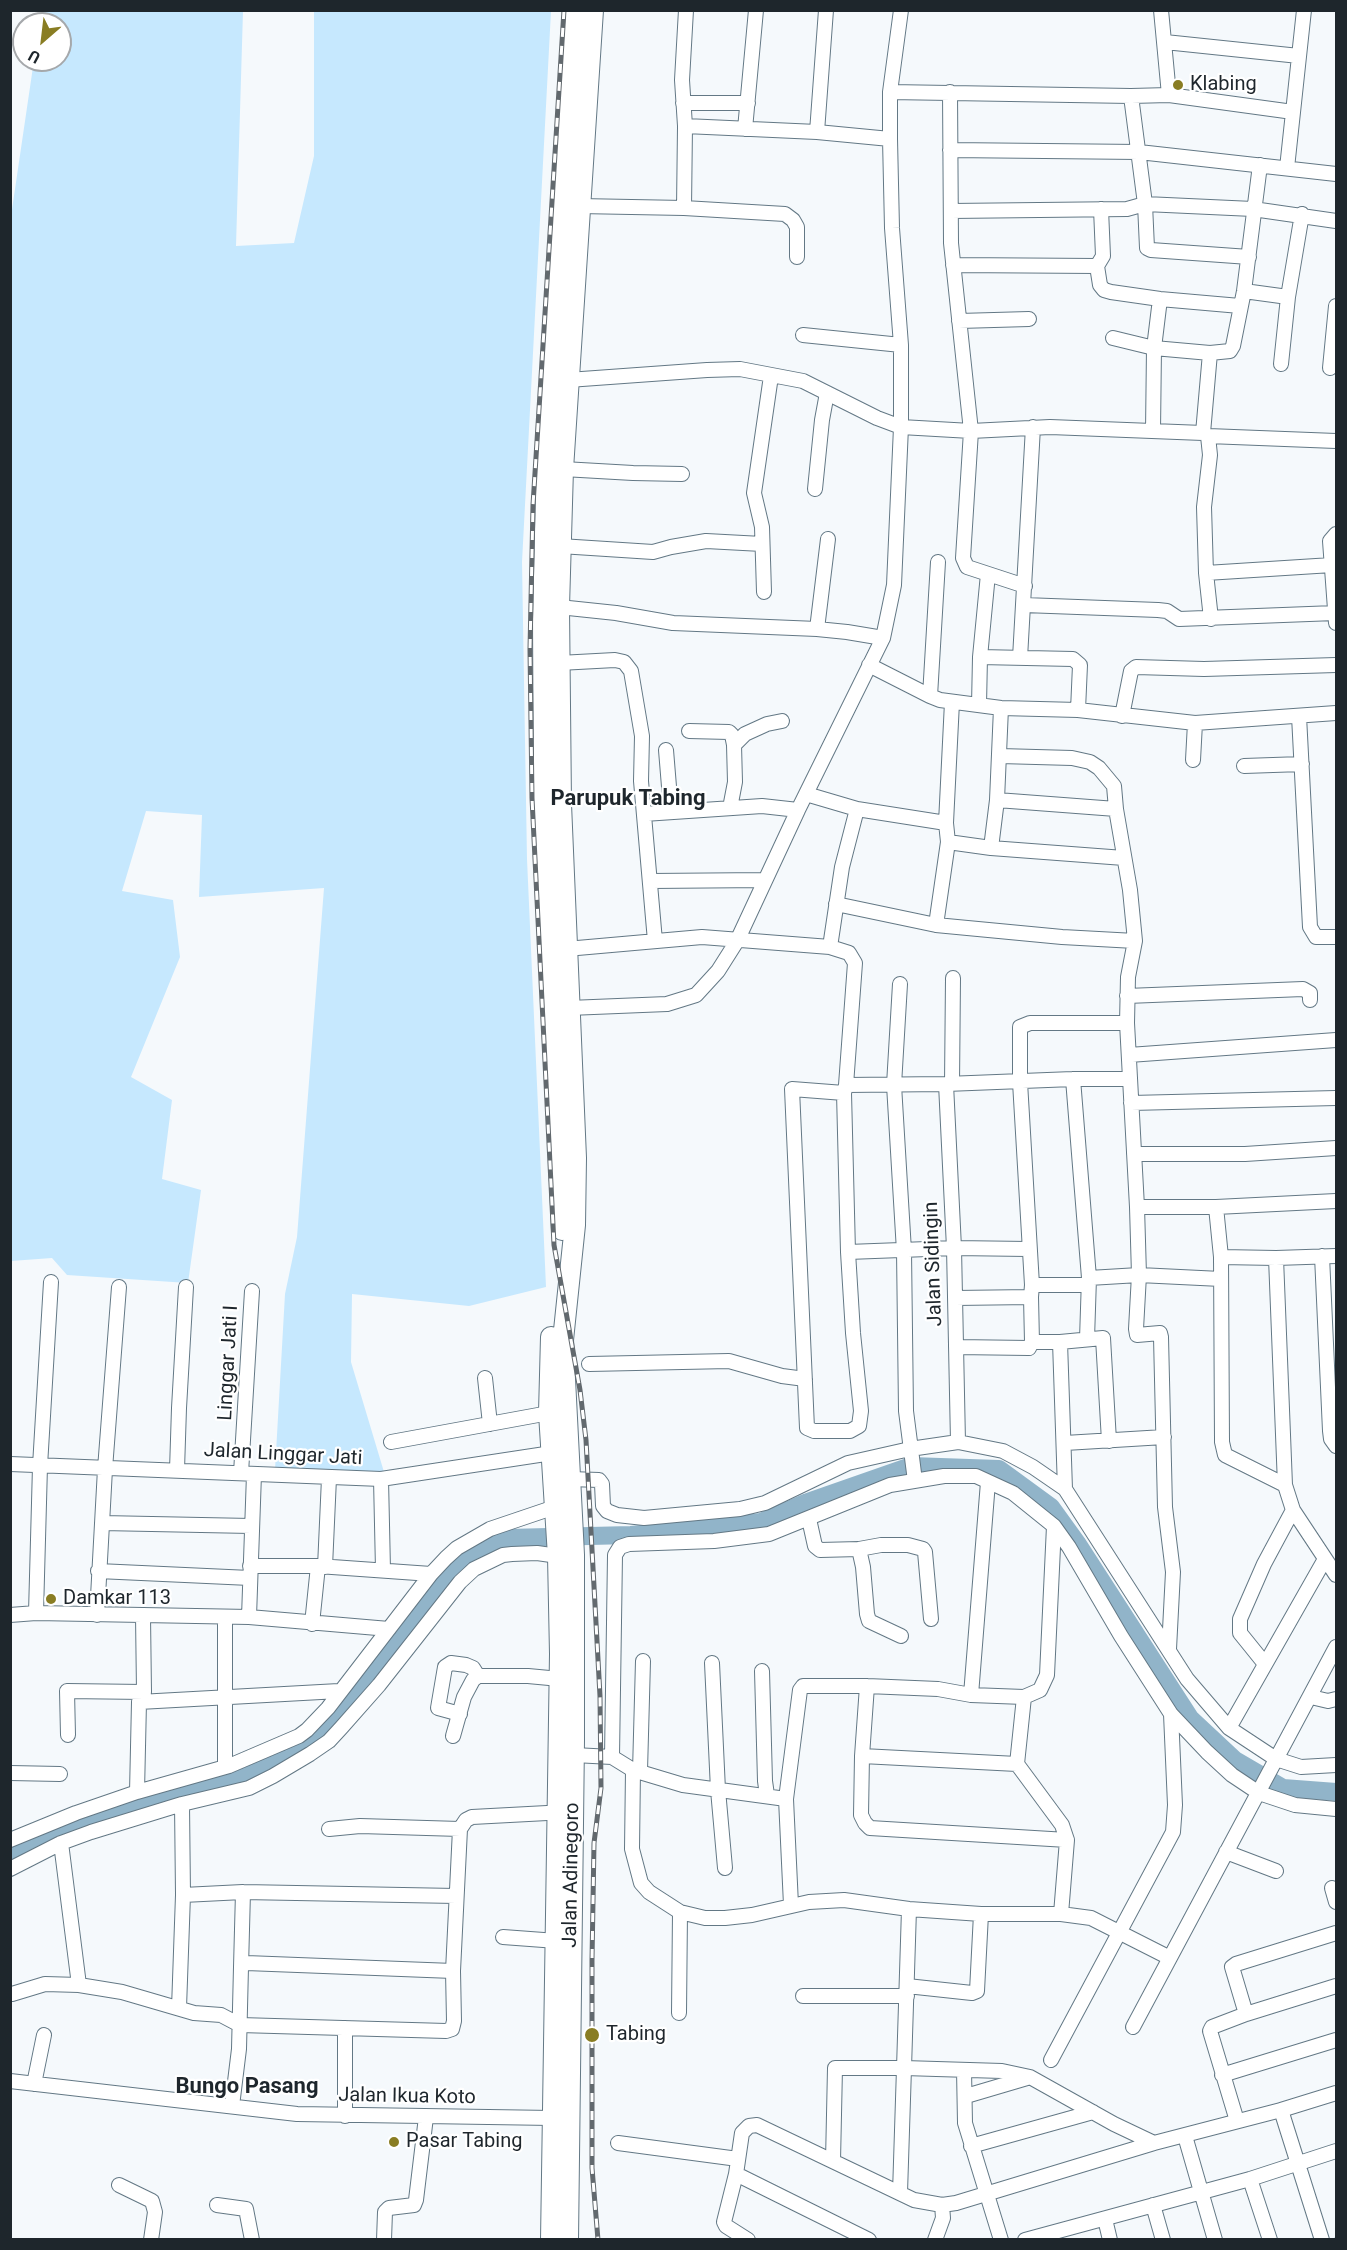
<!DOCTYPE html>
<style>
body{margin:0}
#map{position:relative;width:1347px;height:2250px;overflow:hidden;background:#f5f9fc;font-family:Roboto,sans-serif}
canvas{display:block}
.frame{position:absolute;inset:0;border:12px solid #1e262c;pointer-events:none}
.north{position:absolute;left:12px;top:12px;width:60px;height:60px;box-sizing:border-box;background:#fff;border:2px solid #a5a8ab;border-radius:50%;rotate:208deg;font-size:16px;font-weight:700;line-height:24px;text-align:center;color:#1e262c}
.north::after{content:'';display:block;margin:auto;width:21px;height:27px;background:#897d23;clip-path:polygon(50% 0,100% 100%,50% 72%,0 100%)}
</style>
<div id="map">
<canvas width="1347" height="2250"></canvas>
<div class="frame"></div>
<div class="north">U</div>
</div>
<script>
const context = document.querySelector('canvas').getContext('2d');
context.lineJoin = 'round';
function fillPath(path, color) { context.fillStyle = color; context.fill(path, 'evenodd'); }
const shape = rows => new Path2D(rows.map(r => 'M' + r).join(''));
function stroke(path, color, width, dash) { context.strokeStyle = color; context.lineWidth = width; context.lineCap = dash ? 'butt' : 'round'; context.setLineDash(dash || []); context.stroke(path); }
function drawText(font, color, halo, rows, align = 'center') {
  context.font = font + ' Roboto,sans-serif'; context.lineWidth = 4.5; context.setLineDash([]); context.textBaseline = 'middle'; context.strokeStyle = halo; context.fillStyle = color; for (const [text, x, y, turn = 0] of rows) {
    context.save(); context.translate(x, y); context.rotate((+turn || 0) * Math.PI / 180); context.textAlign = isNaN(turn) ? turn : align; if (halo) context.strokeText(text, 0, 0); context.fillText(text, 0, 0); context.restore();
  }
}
const green = shape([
 [41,11,243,11,236,246,294,243,314,156,314,11,551,11,522,562,527,859,546,1287,469,1306,352,1294,351,1362,384,1472,275,1470,285,1294,297,1237,324,888,199,897,202,815,146,811,122,891,173,900,180,957,131,1077,172,1100,162,1179,201,1190,188,1283,67,1275,52,1258,11,1261,10,223,34,60,60,60,60,24,39,24]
]);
const stream = shape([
 [1336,2240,1336,2238]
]);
const river = shape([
 [10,1856,96,1818,239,1777,297,1754,348,1707,455,1567,470,1554,507,1538,631,1535,761,1522,805,1503,911,1466,999,1469,1051,1507,1077,1543,1190,1718,1235,1760,1283,1788,1336,1792]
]);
const minor = shape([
 [1161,10,1169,95],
 [1165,42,1299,56],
 [890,92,1131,96,1169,95,1293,112],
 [950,92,951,243,971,431,963,558,967,567,1025,586],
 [1131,96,1145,204,1147,248,1151,250,1249,257],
 [683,103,748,103],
 [685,126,817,132,890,139],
 [745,129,756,10],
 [817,132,826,10],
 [950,150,1139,152,1336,174],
 [1287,168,1304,10],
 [579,206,684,208,785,214,793,220,797,227,797,257],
 [684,208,685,126,682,80,686,10],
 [951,211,1127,209,1145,204,1253,209,1336,221],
 [953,265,1097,266,1103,256,1101,209],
 [1097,266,1100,285,1104,290,1111,292,1160,299,1240,306],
 [1244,291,1288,297,1302,214],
 [959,321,1029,319],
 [803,335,901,345],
 [1113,338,1154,348,1210,353,1230,351,1233,346,1244,291,1260,165],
 [1281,364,1288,297],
 [1330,368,1336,306],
 [568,380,707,370,740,369,803,381,877,418,901,427,971,431,1050,427,1203,433,1208,436,1210,455,1204,507,1206,573,1211,619],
 [1153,431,1154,348,1160,299],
 [1203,433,1210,353],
 [1208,436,1336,441],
 [563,469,633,473,682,474],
 [815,489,822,420,827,393],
 [1336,534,1330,541,1336,623],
 [560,546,653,552,671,547,706,541,762,544],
 [938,562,930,696,940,700,1001,708,1078,710,1195,723,1336,713],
 [1206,573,1332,565],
 [764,592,762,527,754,493,771,376],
 [1024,605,1158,610,1167,611,1179,619,1335,613],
 [559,607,616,613,673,623,817,629,847,632,883,638],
 [817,629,828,539],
 [980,657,1073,659,1080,665,1078,710],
 [1020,658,1033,427],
 [559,663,615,660,624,662,631,671,642,736,641,781,655,941],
 [869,665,930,696],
 [979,705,980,657,988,574],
 [1122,716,1131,671,1136,667,1204,669,1336,665],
 [1299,716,1310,927,1316,937,1336,937],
 [689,731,729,732,732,735,734,745],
 [666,750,671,811],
 [1000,756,1072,758,1090,762,1099,768,1114,786,1116,809,1130,890,1135,941,1128,977,1127,1023,1137,1207,1139,1275,1136,1329,1137,1335,1160,1333,1161,1337,1165,1507,1173,1572,1169,1649],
 [1193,760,1195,723],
 [1244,766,1302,764],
 [806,794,857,809,946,823],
 [997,800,1116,809],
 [730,808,735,782,734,745,745,734,767,724,782,721],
 [644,814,762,806,798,810],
 [948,842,991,848,1124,858],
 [991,848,997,800,1001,708],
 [651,881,765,880],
 [836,904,936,925,1062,937,1135,941],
 [936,925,948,842,946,823,952,702],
 [830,947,842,867,857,809],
 [566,949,702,937,830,947,849,953,855,963,846,1085],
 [900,984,894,1085,904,1251,906,1411,915,1481],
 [1127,996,1303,989,1310,993,1310,1000],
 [569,1008,667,1004,696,995,718,971,737,941,798,810,883,638,894,585,901,427,901,345,892,228,890,139,890,92,901,10],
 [1129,1055,1336,1040],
 [1073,1079,1089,1278,1087,1339],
 [946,1084,954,1248,958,1442],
 [952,1084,953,978],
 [844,1093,848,1252,853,1333,861,1411,859,1426,850,1431,814,1431,807,1428,792,1089,844,1093,846,1085,946,1084,1073,1079,1130,1079],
 [1131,1103,1336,1098],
 [1134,1154,1245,1154,1336,1148],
 [1137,1207,1216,1207,1336,1201],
 [1216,1207,1221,1257,1222,1442,1225,1455,1285,1485],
 [848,1252,954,1248,1028,1249],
 [1322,1256,1330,1431,1331,1439,1336,1446],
 [1221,1257,1276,1258,1336,1256],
 [1276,1258,1285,1485,1293,1510,1336,1575],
 [1089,1278,1139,1275,1221,1279],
 [1032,1285,1020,1082,1020,1027,1030,1023,1127,1023],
 [955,1298,1031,1297,1032,1285,1088,1285],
 [1032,1342,1060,1342,1103,1338,1109,1441],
 [1060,1342,1065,1489],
 [956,1347,1029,1348,1032,1342,1031,1297],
 [589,1364,729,1361,782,1376,805,1379],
 [485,1378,490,1424],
 [391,1442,549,1413],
 [1065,1443,1164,1437],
 [10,1464,381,1479,552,1453],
 [177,1470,179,1408,186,1287],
 [241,1473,252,1291],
 [381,1479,383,1570],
 [570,1479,599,1480,602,1484,603,1506,607,1511,617,1515,644,1518,740,1509,765,1503,848,1463,910,1449,958,1442,1003,1451,1033,1467,1065,1489,1187,1679,1229,1728,1276,1759,1301,1767,1336,1765],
 [809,1519,815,1546,820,1550,859,1549,863,1567,867,1614,869,1621,901,1636],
 [102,1523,251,1526],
 [859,1549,881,1545,908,1545,923,1549,925,1552,931,1619],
 [250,1566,318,1566,431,1574],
 [325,1567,329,1478],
 [98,1571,250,1578],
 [36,1613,40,1466,51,1282],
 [10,1615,36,1613,249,1617,389,1629],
 [97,1615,105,1469,119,1287],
 [225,1617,225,1767],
 [249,1617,254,1474],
 [312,1624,318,1566],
 [712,1663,718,1790,725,1868],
 [1265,1664,1240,1633,1240,1619,1264,1564,1293,1510],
 [762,1671,765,1781,767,1795],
 [867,1686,862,1756,861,1815,865,1823,870,1828,1067,1840],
 [971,1695,988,1482],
 [1024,1697,1017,1764,1062,1825,1067,1840,1061,1914],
 [1311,1697,1328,1701,1336,1699],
 [139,1702,339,1691],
 [460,1714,438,1708,445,1667,451,1663,466,1665,473,1668,478,1676],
 [1229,1728,1325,1559],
 [68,1735,67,1691,144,1692],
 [453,1736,464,1697,473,1680,478,1676,528,1676,560,1679],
 [574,1755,612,1757,633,1770,632,1849,641,1883,649,1892,680,1912,705,1918,725,1918,752,1915,809,1902,844,1900,909,1909,981,1914,1061,1914,1091,1918,1168,1957],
 [862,1756,1017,1764],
 [612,1757,615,1555,620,1547,629,1544,714,1541,769,1534,890,1485,944,1476,976,1476,1013,1493,1054,1526,1069,1547,1121,1636,1171,1714,1207,1752,1232,1775,1259,1793,1295,1805,1336,1809],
 [633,1770,683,1785,786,1799],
 [640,1771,643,1661],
 [10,1773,60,1774],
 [137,1792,139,1702,144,1692,143,1616],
 [182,1804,183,1895,243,1892,456,1896],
 [329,1829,360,1826,460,1829],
 [10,1840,76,1813,137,1792,229,1766,299,1736,307,1730,328,1708,431,1574,446,1558,457,1548,490,1529,555,1507],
 [61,1843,79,1985],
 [1226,1852,1276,1871],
 [10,1869,61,1843,91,1832,182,1804,249,1788,273,1776,310,1754,329,1741,341,1728,379,1685,460,1582,474,1569,503,1555,512,1554,537,1553,558,1556],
 [1332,1888,1336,1902],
 [791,1905,786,1799,800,1690,803,1686,867,1686,938,1689,971,1695,1024,1697,1040,1690,1047,1675,1054,1526],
 [909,1909,904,2068,1002,2071,1030,2077,1114,2124,1154,2143,1281,2110,1336,2093],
 [503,1937,557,1941],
 [241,1967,243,1892],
 [907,1986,972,1993,977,1991,981,1914],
 [12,1994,45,1984,79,1985,122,1992,194,2013,221,2015,240,2025,446,2031,452,2029,454,2021,453,1971,460,1829,466,1820,472,1817,566,1812],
 [803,1996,907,1996],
 [179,2008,183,1895],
 [679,2013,680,1912],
 [1246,2014,1232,1967,1236,1964,1336,1933],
 [1133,2027,1336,1647],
 [345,2028,345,2116],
 [1051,2060,1173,1832,1175,1805,1171,1714],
 [964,2070,965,2123,1001,2240],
 [1222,2075,1336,2040],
 [10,2081,297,2114,552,2118],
 [34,2084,44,2035],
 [966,2096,1027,2078],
 [232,2106,239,2049,241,1967,246,1963,453,1971],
 [1281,2110,1322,2240],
 [1237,2121,1210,2031,1212,2027,1246,2014,1336,1986],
 [1185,2136,1215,2240],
 [618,2143,738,2159],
 [971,2146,1093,2112],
 [833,2161,835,2068,904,2068,900,2193],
 [736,2174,869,2240],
 [1250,2179,1270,2240],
 [119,2185,152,2201,155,2212,151,2240],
 [217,2205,246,2209,252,2240],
 [1153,2205,1163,2240],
 [1105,2219,1110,2240],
 [384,2240,385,2212,389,2208,414,2205,416,2200,426,2117],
 [748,2240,726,2226,724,2222,736,2174,742,2133,749,2126,757,2125,914,2200,942,2205,956,2203,1154,2143],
 [935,2240,943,2218,942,2205],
 [1025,2240,1250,2179,1336,2151]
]);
const highway = shape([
 [562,1230,544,803,543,619,547,448,576,10],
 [551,1337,549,1413,558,1556,560,1654,551,2240],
 [568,2240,574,1740,574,1555,563,1340,575,1225,576,1158,561,804,559,607,563,469,593,10]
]);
const rail = shape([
 [564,10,533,505,530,649,532,798,554,1245,580,1390,586,1440,600,1696,601,1788,594,1843,592,1960,592,2168,598,2240]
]);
const markers = [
 [1178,85,6,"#897d23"],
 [51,1599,6,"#897d23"],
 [592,2035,8,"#897d23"],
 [394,2142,6,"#897d23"]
];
const poiNames = [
 ["Klabing",1190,85],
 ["Damkar 113",63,1599],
 ["Tabing",606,2035],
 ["Pasar Tabing",406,2142]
];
const streetNames = [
 ["Jalan Sidingin",934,1264,-92],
 ["Linggar Jati I",229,1363,-87],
 ["Jalan Linggar Jati",283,1455,3],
 ["Jalan Adinegoro",572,1875,-89],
 ["Jalan Ikua Koto",407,2097,1]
];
const quarterNames = [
 ["Parupuk Tabing",628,799],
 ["Bungo Pasang",247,2087]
];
fillPath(green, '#c6e8fe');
stroke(stream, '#91b4c9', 3);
stroke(river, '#91b4c9', 18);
stroke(minor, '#637885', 16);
stroke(highway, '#637885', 22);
stroke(minor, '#fff', 14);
stroke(highway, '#fff', 20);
stroke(rail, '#62696e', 5);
stroke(rail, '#fff', 3, [9]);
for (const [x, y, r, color] of markers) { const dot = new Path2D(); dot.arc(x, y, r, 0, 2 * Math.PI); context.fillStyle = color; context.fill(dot); stroke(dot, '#fff', 2); }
drawText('20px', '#1e262c', '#fff', poiNames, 'left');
drawText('20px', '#1e262c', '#fff', streetNames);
drawText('bold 22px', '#1e262c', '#fff', quarterNames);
</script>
